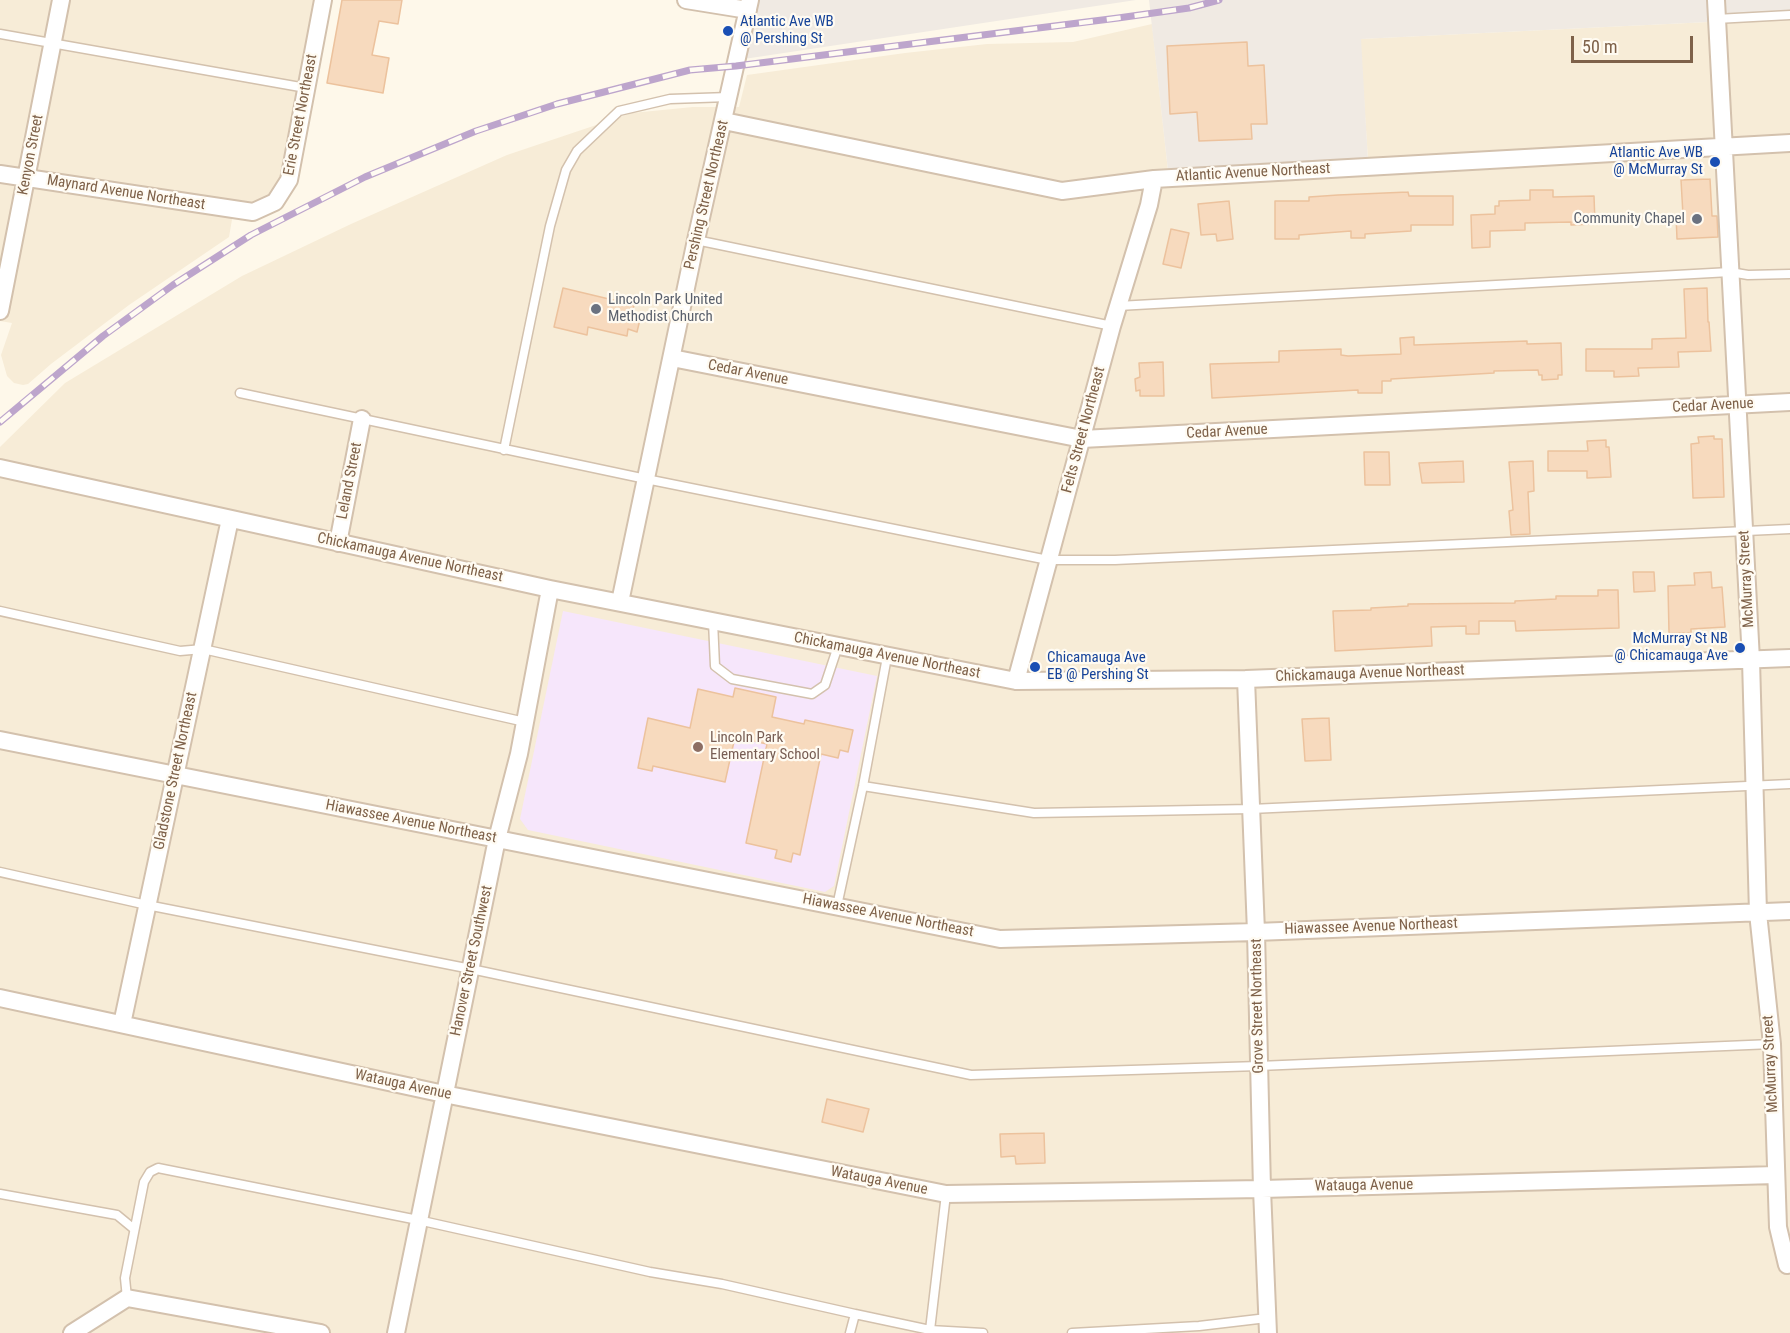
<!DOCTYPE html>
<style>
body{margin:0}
#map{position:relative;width:1790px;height:1333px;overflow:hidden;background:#fef8ea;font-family:"Roboto Condensed",sans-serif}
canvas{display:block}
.scale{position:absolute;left:1571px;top:36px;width:122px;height:27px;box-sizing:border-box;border:3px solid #7e6149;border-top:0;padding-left:8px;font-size:18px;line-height:21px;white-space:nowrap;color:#7e6149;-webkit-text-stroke:4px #fffbf2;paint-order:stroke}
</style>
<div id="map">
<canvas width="1790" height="1333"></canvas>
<div class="scale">50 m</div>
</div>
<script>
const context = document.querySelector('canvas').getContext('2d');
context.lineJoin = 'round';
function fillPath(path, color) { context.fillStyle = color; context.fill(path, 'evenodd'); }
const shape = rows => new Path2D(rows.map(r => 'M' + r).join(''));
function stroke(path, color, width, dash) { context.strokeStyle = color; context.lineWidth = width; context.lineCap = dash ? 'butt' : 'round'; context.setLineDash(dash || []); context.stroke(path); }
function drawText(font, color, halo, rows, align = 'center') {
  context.font = font + ' "Roboto Condensed",sans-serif'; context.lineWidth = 4.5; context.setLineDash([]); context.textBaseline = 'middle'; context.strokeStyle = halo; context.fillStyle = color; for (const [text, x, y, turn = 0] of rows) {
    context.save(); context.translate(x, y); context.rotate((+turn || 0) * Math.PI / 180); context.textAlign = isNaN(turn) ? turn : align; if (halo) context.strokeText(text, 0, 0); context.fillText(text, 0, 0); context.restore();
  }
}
const residential = shape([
 [0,0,313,0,286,174,275,193,255,206,235,202,229,237,129,305,51,364,28,384,23,385,14,383,7,376,1,355,12,323,0,321],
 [1790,18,1790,1333,0,1333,0,447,65,383,242,276,351,224,507,155,632,113,693,107,739,107,747,75,905,53,987,44,1073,42,1152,24,1168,171,1368,160,1360,39]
]);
const industrial = shape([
 [757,0,1136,0,744,59],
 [1149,0,1790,0,1790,18,1361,39,1368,161,1168,171]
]);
const education = shape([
 [563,611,877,676,834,886,825,892,528,830,520,819]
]);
const building = shape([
 [342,0,402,0,398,24,379,21,372,55,389,58,383,93,327,83,342,0],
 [1247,42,1248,66,1264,65,1267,124,1251,124,1252,139,1199,141,1197,112,1170,114,1167,46,1247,42],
 [1710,179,1712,216,1717,216,1718,237,1677,239,1676,215,1683,215,1681,180,1710,179],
 [1530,190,1553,190,1553,197,1594,196,1595,224,1571,225,1571,222,1525,223,1525,230,1490,231,1490,247,1472,248,1471,215,1495,214,1495,206,1499,206,1499,201,1530,200,1530,190],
 [1408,192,1409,196,1453,196,1453,225,1411,225,1411,231,1365,234,1365,238,1351,238,1351,231,1299,235,1299,239,1275,239,1275,201,1309,201,1309,197,1338,195,1408,192],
 [1229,201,1233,239,1217,241,1216,234,1201,235,1198,204,1229,201],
 [1171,229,1189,233,1181,268,1163,264,1171,229],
 [563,288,634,305,632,313,641,315,637,332,628,329,627,336,588,327,587,335,554,327,563,288],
 [1707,288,1708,322,1709,322,1711,351,1678,352,1679,367,1638,368,1639,376,1614,377,1614,371,1586,371,1586,349,1652,349,1652,339,1686,338,1684,289,1707,288],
 [1414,337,1414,345,1527,341,1527,344,1561,343,1562,375,1558,375,1558,379,1542,380,1542,375,1539,375,1538,370,1494,371,1494,373,1391,379,1391,381,1382,381,1382,393,1358,393,1358,390,1212,398,1210,364,1279,362,1279,351,1341,349,1341,355,1348,356,1401,354,1400,338,1414,337],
 [1163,362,1164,396,1140,396,1140,390,1136,391,1135,379,1140,377,1139,363,1163,362],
 [1714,436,1714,439,1722,439,1724,497,1693,498,1691,444,1699,443,1698,437,1714,436],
 [1606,440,1606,447,1609,447,1611,477,1587,478,1587,471,1548,471,1548,451,1588,451,1587,441,1606,440],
 [1364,452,1389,452,1390,485,1365,485,1364,452],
 [1463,461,1464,482,1422,483,1419,463,1463,461],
 [1533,461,1534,491,1528,492,1530,534,1511,535,1509,511,1513,510,1509,462,1533,461],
 [1633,572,1654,572,1655,591,1634,592,1633,572],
 [1711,572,1712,588,1722,587,1725,627,1691,629,1691,633,1669,633,1668,586,1695,585,1694,573,1711,572],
 [1598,590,1618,590,1619,628,1516,631,1515,621,1479,621,1479,634,1466,634,1466,626,1431,627,1432,646,1335,651,1333,611,1371,610,1371,608,1408,606,1408,604,1515,603,1515,601,1556,599,1556,596,1598,596,1598,590],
 [735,688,776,697,772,717,804,724,805,720,853,730,848,752,840,750,838,758,821,754,800,855,793,853,791,862,775,858,777,850,746,843,767,744,735,737,725,782,653,766,652,771,638,768,648,718,690,728,698,689,733,697,735,688],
 [1329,718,1331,760,1305,761,1302,719,1329,718],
 [827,1099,869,1109,863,1132,822,1122,827,1099],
 [1044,1133,1045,1163,1016,1164,1015,1156,1001,1157,1000,1134,1044,1133]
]);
const service = shape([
 [1716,19,1790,15],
 [0,34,306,88],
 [696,240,1112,326],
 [1118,306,1730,272,1748,275,1790,274],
 [240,393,646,479,1048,560,1115,560,1790,529],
 [504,450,550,226,566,170,577,151,619,111,670,99,729,97],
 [0,611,180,651,203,649,525,722],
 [713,621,715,666,732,679,812,694,825,685,838,646],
 [863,786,1034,813,1251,809,1790,784],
 [0,872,147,905,471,969,971,1075,1259,1066,1772,1044],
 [837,906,863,786,887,657],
 [0,1194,117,1215,134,1229],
 [127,1298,125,1278,144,1182,150,1172,158,1168,418,1220,650,1272,722,1284,855,1314,850,1333],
 [855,1314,930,1330,983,1333],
 [930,1330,946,1194],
 [1072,1333,1199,1326,1267,1318]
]);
const minor = shape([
 [686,0,748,10],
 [1716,0,1751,660,1758,913,1772,1044,1778,1227,1787,1265],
 [724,121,1062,191,1154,179,1790,143],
 [0,174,253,212,275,202,289,180,323,0],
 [0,311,61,0],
 [672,358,1082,439,1790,402],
 [0,468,550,589,1016,681,1246,679,1790,658],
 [338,543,362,419],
 [620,602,696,240,750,0],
 [1246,679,1256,932,1262,1189,1268,1333],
 [1016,681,1112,326,1149,205,1154,179],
 [0,740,1000,939,1256,932,1790,911],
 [0,998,444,1094,946,1194,1262,1189,1776,1175],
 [122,1024,230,519],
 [72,1333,127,1298,321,1333],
 [396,1333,497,839,519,754,550,589]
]);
const rail = shape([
 [0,422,103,336,173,285,251,235,365,177,476,131,557,104,690,70,736,66,1118,18,1189,8,1219,0]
]);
const markers = [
 [728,31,6,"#1a4fb4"],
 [1715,162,6,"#1a4fb4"],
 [1697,219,6,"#6b7280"],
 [596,309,6,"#6b7280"],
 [1740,648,6,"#1a4fb4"],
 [1035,667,6,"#1a4fb4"],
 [698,747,6,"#8d6e63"]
];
const transitNames = [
 ["Atlantic Ave WB",740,22],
 ["@ Pershing St",740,39],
 ["Atlantic Ave WB",1703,153,"right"],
 ["@ McMurray St",1703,170,"right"],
 ["McMurray St NB",1728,639,"right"],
 ["@ Chicamauga Ave",1728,656,"right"],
 ["Chicamauga Ave",1047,658],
 ["EB @ Pershing St",1047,675]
];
const streetNames = [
 ["Erie Street Northeast",301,115,-79],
 ["Kenyon Street",31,155,-79],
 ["Atlantic Avenue Northeast",1253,173,-3],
 ["Maynard Avenue Northeast",126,193,9],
 ["Pershing Street Northeast",707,195,-77],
 ["Cedar Avenue",748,373,11],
 ["Cedar Avenue",1713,406,-3],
 ["Felts Street Northeast",1084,430,-75],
 ["Cedar Avenue",1227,432,-3],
 ["Leland Street",350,481,-79],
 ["Chickamauga Avenue Northeast",410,558,12],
 ["McMurray Street",1747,579,-93],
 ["Chickamauga Avenue Northeast",887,656,11],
 ["Chickamauga Avenue Northeast",1370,674,-2],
 ["Gladstone Street Northeast",176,771,-78],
 ["Hiawassee Avenue Northeast",411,822,11],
 ["Hiawassee Avenue Northeast",888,916,11],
 ["Hiawassee Avenue Northeast",1371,927,-2],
 ["Hanover Street Southwest",472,961,-78],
 ["Grove Street Northeast",1258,1006,-91],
 ["McMurray Street",1771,1064,-93],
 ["Watauga Avenue",403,1085,12],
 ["Watauga Avenue",879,1181,11],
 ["Watauga Avenue",1364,1186,-1]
];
const worshipNames = [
 ["Community Chapel",1685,219],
 ["Lincoln Park United",608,300,"left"],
 ["Methodist Church",608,317,"left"]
];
const educationNames = [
 ["Lincoln Park",710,738],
 ["Elementary School",710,755]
];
fillPath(residential, '#f7ecd7');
fillPath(industrial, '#f0eae3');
fillPath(education, '#f6e6fb');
fillPath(building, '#f7dabe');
stroke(building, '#ecc29d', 1.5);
stroke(service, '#d3c1ad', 11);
stroke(minor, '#d3c1ad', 20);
stroke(service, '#fff', 8);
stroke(minor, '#fff', 16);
stroke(rail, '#bda5cc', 7);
stroke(rail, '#fffbf2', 4.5, [14]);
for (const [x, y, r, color] of markers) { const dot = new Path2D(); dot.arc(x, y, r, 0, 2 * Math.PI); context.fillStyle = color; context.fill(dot); stroke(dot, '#fffbf2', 2); }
drawText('15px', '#164399', '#fffbf2', transitNames, 'left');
drawText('15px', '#7e6149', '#fffbf2', streetNames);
drawText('15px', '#5b616d', '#fffbf2', worshipNames, 'right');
drawText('15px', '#785e54', '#fffbf2', educationNames, 'left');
</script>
